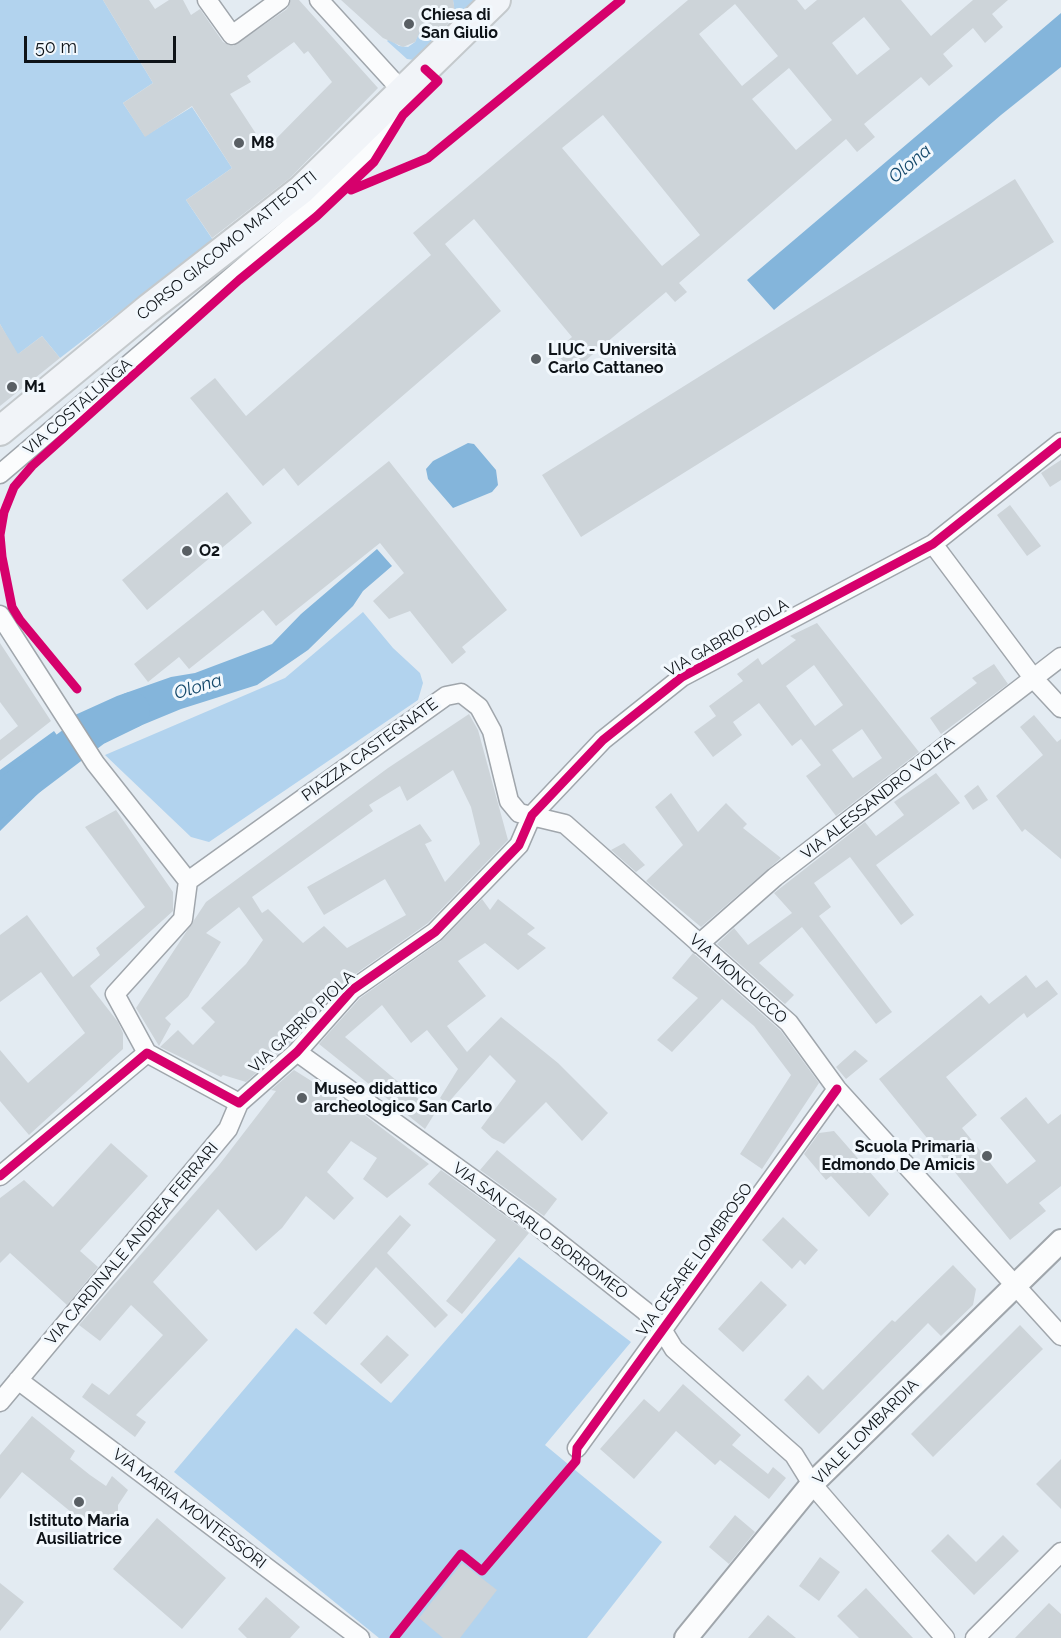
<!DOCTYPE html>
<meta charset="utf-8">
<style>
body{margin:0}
#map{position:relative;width:1061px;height:1638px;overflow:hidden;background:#e3ebf2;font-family:Raleway,sans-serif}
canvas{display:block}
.scale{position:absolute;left:24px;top:36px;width:152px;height:27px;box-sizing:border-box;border:3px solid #0e1318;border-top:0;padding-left:8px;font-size:18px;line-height:21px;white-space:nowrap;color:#0e1318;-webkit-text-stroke:4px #f2f8fd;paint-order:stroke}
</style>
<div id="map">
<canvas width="1061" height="1638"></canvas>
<div class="scale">50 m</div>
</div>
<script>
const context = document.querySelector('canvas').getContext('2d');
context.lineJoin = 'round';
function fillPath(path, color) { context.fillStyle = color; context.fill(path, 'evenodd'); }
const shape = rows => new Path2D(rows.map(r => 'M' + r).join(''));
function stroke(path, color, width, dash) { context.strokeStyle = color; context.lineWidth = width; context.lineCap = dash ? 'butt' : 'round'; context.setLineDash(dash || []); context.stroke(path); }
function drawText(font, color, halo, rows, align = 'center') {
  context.font = font + ' Raleway,sans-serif'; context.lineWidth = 6; context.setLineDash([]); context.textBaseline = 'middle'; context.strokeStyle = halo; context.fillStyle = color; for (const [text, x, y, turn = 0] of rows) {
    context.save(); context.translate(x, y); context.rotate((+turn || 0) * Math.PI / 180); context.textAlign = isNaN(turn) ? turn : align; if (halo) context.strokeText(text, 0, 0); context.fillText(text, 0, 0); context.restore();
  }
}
const green = shape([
 [0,0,103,0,153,83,123,103,145,136,192,107,232,168,186,200,213,240,60,358,42,336,17,355,0,324],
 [453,0,476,0,414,60,407,59,387,41,389,39,399,46,408,47,415,42,420,27,432,32,445,29,455,15],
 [363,612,393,648,420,673,423,683,418,700,209,842,191,837,105,755,285,678],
 [519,1257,631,1342,545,1445,662,1542,587,1638,379,1638,174,1472,296,1328,391,1403]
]);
const water = shape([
 [1061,13,1061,67,1001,115,774,310,747,280],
 [468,443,474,444,496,470,498,485,492,492,453,508,428,479,426,469,433,461],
 [377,549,392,566,363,591,353,606,308,650,257,685,181,709,118,735,99,746,75,715,117,696,171,677,195,673,272,644,301,614],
 [54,731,77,763,48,784,0,831,0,770]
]);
const river = shape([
 [0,800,95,728,132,710]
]);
const building = shape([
 [103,0,149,0,155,9,169,0,183,0,191,15,200,9,223,42,233,46,287,9,291,0,299,0,378,88,290,178,212,238,186,200,232,168,192,106,145,137,123,103,153,83],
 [294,42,304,54,308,51,332,82,266,149,230,94,251,82,247,76],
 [341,0,453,0,455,11,454,18,441,31,421,30,415,42,403,47,383,38],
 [688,0,797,0,805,10,817,0,901,0,931,36,973,0,1008,0,992,14,1003,27,985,43,973,28,943,54,953,66,929,86,921,77,864,124,875,137,857,152,846,139,679,283,687,292,675,302,666,292,572,372,555,351,572,337,474,219,445,244,501,311,298,486,284,468,263,486,190,398,215,378,246,416,431,255,413,233],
 [735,4,778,56,742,86,699,34],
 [864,17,890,49,857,75,832,43],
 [789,68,832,120,796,150,752,99],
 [603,115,700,235,662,266,562,148],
 [1015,179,1054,242,581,537,542,475],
 [0,324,18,354,42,336,60,358,0,406],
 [1061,460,1061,480,1050,487,1041,473],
 [389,461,507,610,462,647,466,652,452,664,410,611,389,619,373,601,404,573,380,543,276,626,263,610,189,669,179,657,148,682,134,664],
 [227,492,252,523,147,610,122,580],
 [1010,505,1041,546,1027,556,997,515],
 [817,623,919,752,836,816,806,776,821,765,801,739,792,746,759,703,733,722,742,735,713,757,694,732,716,716,709,706,743,681,737,674,758,658,762,665,796,640,790,636],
 [814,665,843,705,815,726,786,686],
 [862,729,882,758,853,778,832,750],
 [0,643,51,721,0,761,0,740,18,726,0,702],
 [994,664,1008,684,941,734,930,718,977,683,972,678],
 [469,714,478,730,508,840,428,923,344,982,289,1044,246,1082,223,1075,221,1077,160,1047,178,1030,193,1045,215,1022,201,1008,246,964,263,940,239,907,206,933,221,942,188,997,165,1018,171,1024,159,1046,136,1008,206,902,388,768],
 [453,770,471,807,480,844,445,882,425,844,432,841,420,824,307,887,324,915,385,879,406,915,347,948,324,926,303,943,268,909,262,913,252,897,373,811,369,805,400,786,407,801],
 [1034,715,1057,742,1061,739,1061,859,1025,829,1022,832,996,796,1043,755,1020,727],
 [936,773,960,803,876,865,914,915,901,925,850,857,814,883,831,907,819,916,892,1012,876,1024,802,927,759,963,794,995,785,1004,717,944,734,928,748,945,792,913,774,893,865,822,876,836,904,815,894,802],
 [978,785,988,800,973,810,964,796],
 [671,793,698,832,726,803,747,824,743,828,781,858,701,927,646,881,683,845,655,807],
 [116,810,173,892,173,911,90,986,118,1022,123,1033,123,1049,29,1135,0,1101,0,1050,28,1083,85,1033,41,972,0,1002,0,935,27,915,73,977,100,955,96,948,145,907,85,827],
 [624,843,645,865,636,872,611,850],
 [482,899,490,910,498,899,535,928,527,934,546,948,518,970,485,943,458,961,486,996,447,1026,467,1052,501,1017,558,1063,608,1113,582,1141,546,1102,504,1144,492,1138,481,1128,516,1081,490,1055,447,1104,440,1098,458,1069,427,1030,411,1043,382,1005,345,1037,435,1113,425,1129,319,1044,360,998,441,941],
 [693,953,781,1031,819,1083,762,1169,740,1154,791,1075,754,1026,722,999,672,1052,657,1040,698,998,672,978],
 [1026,975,1036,988,1047,980,1058,994,1027,1018,1024,1013,946,1077,977,1115,962,1128,1007,1184,1036,1161,1000,1118,1026,1097,1048,1124,1061,1114,1061,1186,1039,1203,1046,1211,1010,1240,879,1079,981,995,989,1004],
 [855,1050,868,1061,846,1079,836,1067],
 [294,1070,362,1113,429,1164,387,1198,363,1179,377,1158,351,1141,327,1172,354,1198,334,1220,306,1196,282,1228,256,1251,218,1209,153,1282,208,1340,136,1415,146,1422,135,1437,82,1397,92,1383,109,1395,163,1335,131,1305,100,1341,79,1325,219,1165,276,1091,271,1090],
 [834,1131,889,1194,869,1217,831,1176,826,1180,804,1154,819,1133],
 [111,1143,148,1176,80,1251,98,1267,67,1305,10,1253,0,1263,0,1198,24,1180,53,1207],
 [497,1150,557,1199,544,1216,480,1170],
 [441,1170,529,1233,462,1314,446,1301,496,1240,428,1184],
 [400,1215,411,1225,387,1253,448,1315,435,1328,376,1267,326,1325,313,1313],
 [783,1217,818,1250,805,1265,800,1260,792,1269,762,1240],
 [953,1265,976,1289,973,1305,941,1336,928,1323,819,1434,784,1400,808,1375,823,1390,892,1320,895,1322],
 [761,1281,787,1305,743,1352,718,1329],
 [1020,1325,1043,1349,933,1457,911,1434],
 [387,1335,409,1355,381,1384,360,1364],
 [683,1384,741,1435,732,1445,768,1474,773,1467,786,1478,769,1499,720,1460,715,1465,676,1431,634,1479,600,1449,644,1399,659,1412],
 [32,1416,75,1451,70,1459,90,1475,106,1486,112,1476,128,1490,118,1505,118,1513,107,1522,96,1527,87,1525,22,1472,0,1499,0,1455],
 [1061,1459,1061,1509,1036,1484],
 [735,1515,755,1532,729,1564,709,1547],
 [157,1518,226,1578,182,1629,113,1569],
 [948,1534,976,1562,1003,1535,1019,1551,974,1595,931,1551],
 [820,1557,840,1572,819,1601,799,1586],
 [462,1563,497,1590,460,1638,443,1638,419,1618],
 [0,1583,24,1602,0,1631],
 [866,1588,913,1638,859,1638,837,1616],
 [266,1597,300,1627,290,1638,247,1638,238,1629],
 [1049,1603,1061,1614,1061,1638,1015,1638],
 [768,1615,796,1638,748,1638]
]);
const minor = shape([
 [207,0,232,35,280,0],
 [0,474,290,227,370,151,404,93,319,0],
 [933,544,1034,679,1061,708],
 [0,615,95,763,188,881],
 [699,944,775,877,1061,657],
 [297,1052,534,1223,645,1311,663,1331,674,1349,794,1455,812,1484,945,1638],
 [239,1103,147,1053,115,994,183,919,188,881,446,696,461,693,479,707,492,731,509,801,519,813,565,824,789,1023,837,1089,1061,1336],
 [0,1176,147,1053],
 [18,1380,360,1638],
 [0,1402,228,1129,239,1103,297,1052,352,990,435,932,519,845,532,815,603,740,682,677,933,544,1061,442],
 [577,1448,837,1089],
 [975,1638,1061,1552]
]);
const tertiary = shape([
 [686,1638,812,1484,1061,1241]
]);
const primary = shape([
 [0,431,148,309,301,190,496,0]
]);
const cycleway = shape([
 [351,190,428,158,621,0],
 [77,689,20,620,12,607,2,557,0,535,4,512,14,487,32,466,239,280,317,216,374,162,403,115,438,81,425,69],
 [0,1176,147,1053,239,1103,297,1052,352,990,435,932,519,845,532,815,603,740,682,677,933,544,1061,442],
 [394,1638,461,1554,482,1571,576,1461,577,1448,837,1089]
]);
const markers = [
 [409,24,6,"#595f64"],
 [239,143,6,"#595f64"],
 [536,359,6,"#595f64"],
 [12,387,6,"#595f64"],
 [187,551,6,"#595f64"],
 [302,1098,6,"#595f64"],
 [987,1156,6,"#595f64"],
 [79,1502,6,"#595f64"]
];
const poiNames = [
 ["Chiesa di",421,15],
 ["San Giulio",421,33],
 ["M8",251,143],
 ["LIUC - Università",548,350],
 ["Carlo Cattaneo",548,368],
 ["M1",24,387],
 ["O2",199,551],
 ["Museo didattico",314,1089],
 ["archeologico San Carlo",314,1107],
 ["Scuola Primaria",975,1147,"right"],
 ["Edmondo De Amicis",975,1165,"right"],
 ["Istituto Maria",79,1521,"center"],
 ["Ausiliatrice",79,1539,"center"]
];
const streetNames = [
 ["CORSO GIACOMO MATTEOTTI",227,246,-39],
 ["VIA COSTALUNGA",78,407,-41],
 ["VIA GABRIO PIOLA",727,638,-30],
 ["PIAZZA CASTEGNATE",370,750,-36],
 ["VIA ALESSANDRO VOLTA",878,798,-38],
 ["VIA MONCUCCO",738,979,42],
 ["VIA GABRIO PIOLA",302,1022,-44],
 ["VIA SAN CARLO BORROMEO",540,1231,37],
 ["VIA CARDINALE ANDREA FERRARI",132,1244,-50],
 ["VIA CESARE LOMBROSO",695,1260,-54],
 ["VIALE LOMBARDIA",866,1432,-45],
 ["VIA MARIA MONTESSORI",189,1509,37]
];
const waterNames = [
 ["Olona",910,164,-40],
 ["Olona",198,687,-17]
];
fillPath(green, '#b2d3ee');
fillPath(water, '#84b5db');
stroke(river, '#84b5db', 36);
fillPath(building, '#cdd4d9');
stroke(minor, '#a0a6ac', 21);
stroke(tertiary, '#a0a6ac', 26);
stroke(primary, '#c4c9cc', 32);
stroke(minor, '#fbfcfd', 18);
stroke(tertiary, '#fbfcfd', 22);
stroke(primary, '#f1f4f8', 28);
stroke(cycleway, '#d6006c', 9);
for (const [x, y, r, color] of markers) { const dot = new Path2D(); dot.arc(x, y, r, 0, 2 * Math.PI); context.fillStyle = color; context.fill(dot); stroke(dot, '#f2f8fd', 2); }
drawText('bold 16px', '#0e1318', '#f2f8fd', poiNames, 'left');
drawText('16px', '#0e1318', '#f2f8fd', streetNames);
drawText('italic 18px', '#15496b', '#f2f8fd', waterNames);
</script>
